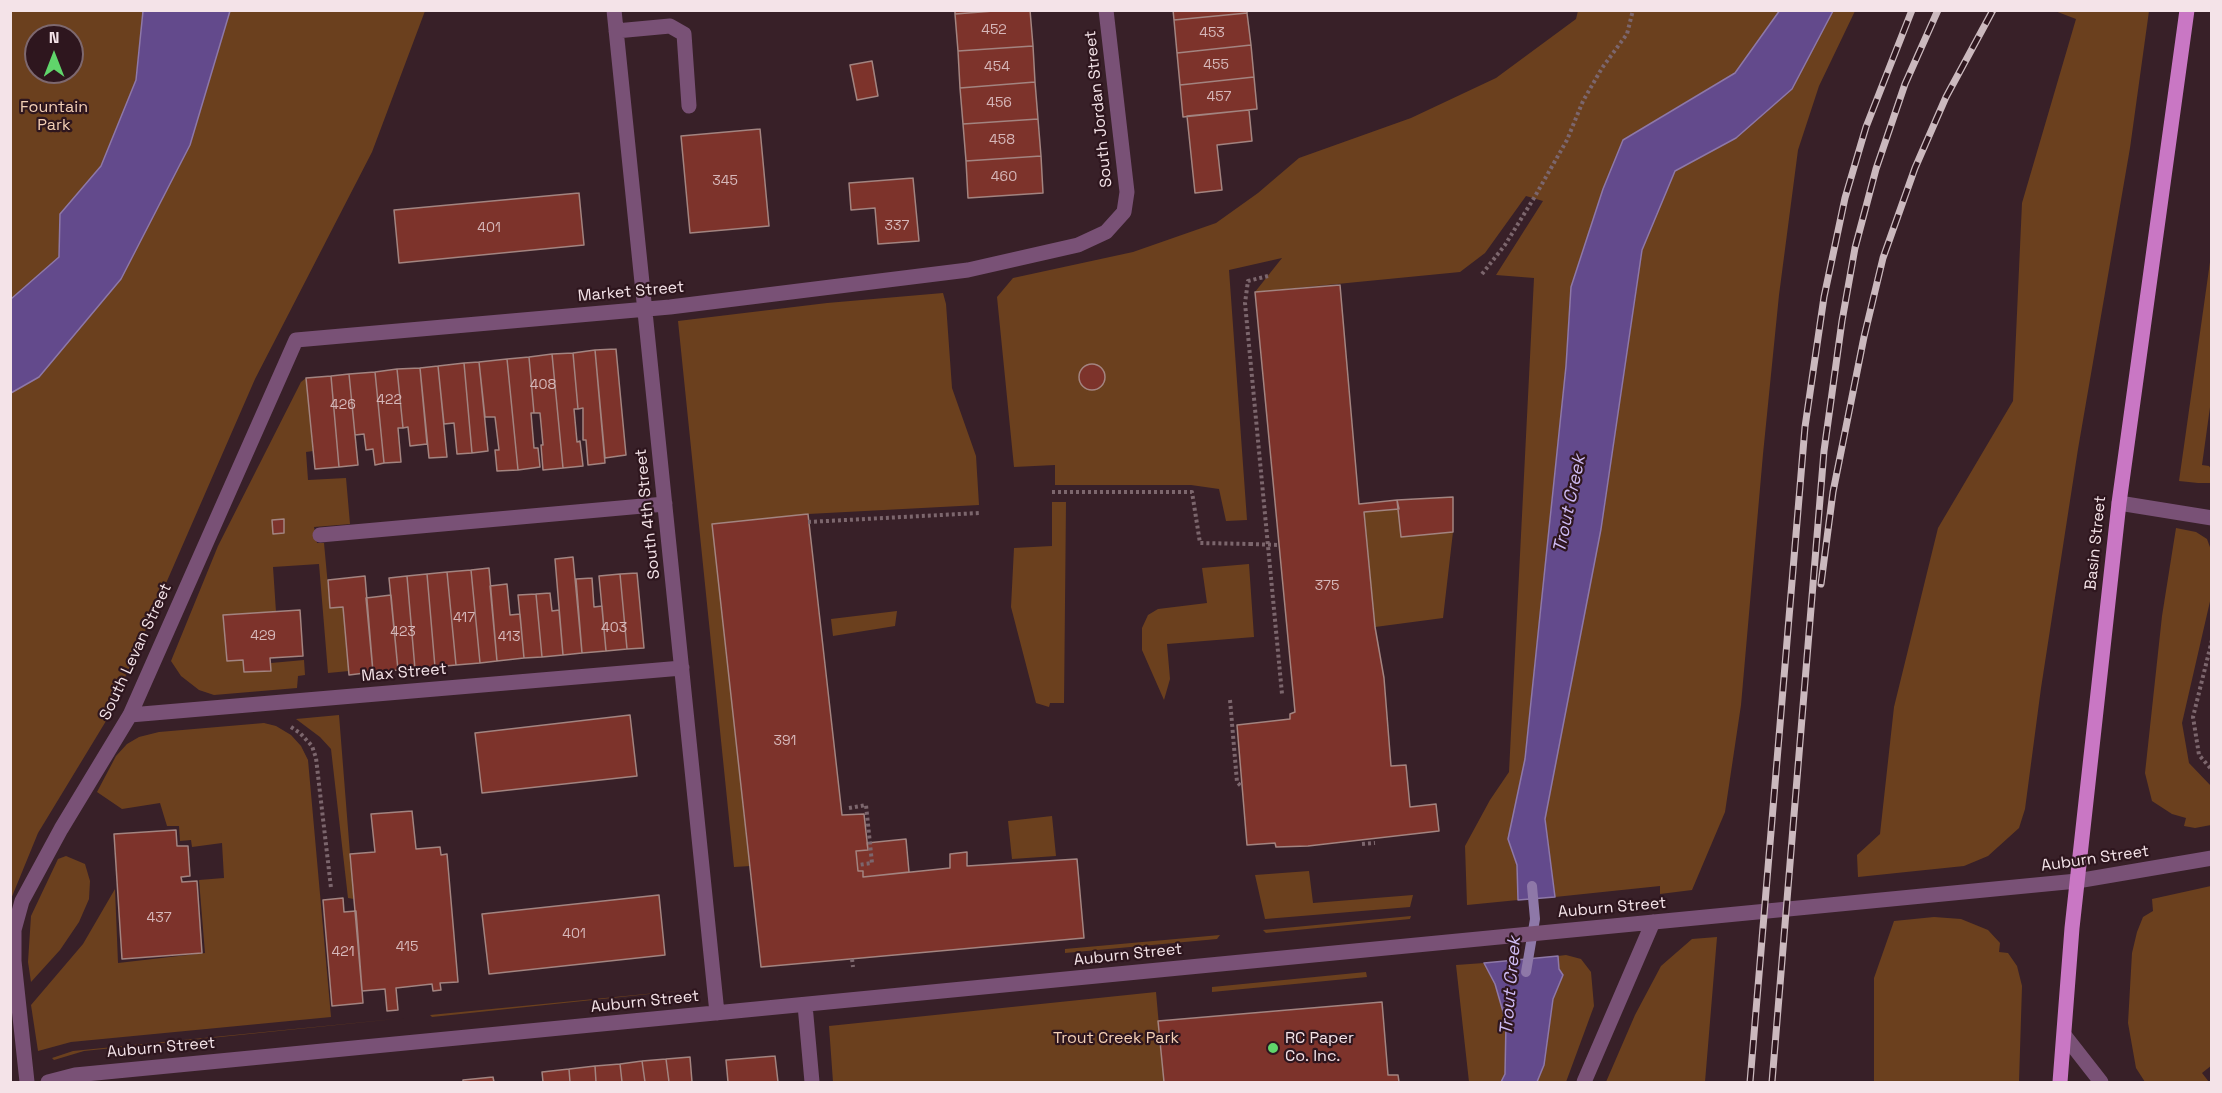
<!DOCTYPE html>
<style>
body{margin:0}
#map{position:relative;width:2222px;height:1093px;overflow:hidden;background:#382028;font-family:"Space Grotesk",sans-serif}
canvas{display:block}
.frame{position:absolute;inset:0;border:12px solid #f4e3e8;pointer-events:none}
.north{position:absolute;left:24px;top:24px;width:60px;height:60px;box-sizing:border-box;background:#2e161e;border:2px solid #7d686f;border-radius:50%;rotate:0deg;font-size:16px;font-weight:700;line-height:24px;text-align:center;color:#f4e3e8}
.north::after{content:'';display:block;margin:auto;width:21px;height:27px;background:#60d56b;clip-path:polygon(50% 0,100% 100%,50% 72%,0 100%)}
</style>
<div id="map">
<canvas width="2222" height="1093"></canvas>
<div class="frame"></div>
<div class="north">N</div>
</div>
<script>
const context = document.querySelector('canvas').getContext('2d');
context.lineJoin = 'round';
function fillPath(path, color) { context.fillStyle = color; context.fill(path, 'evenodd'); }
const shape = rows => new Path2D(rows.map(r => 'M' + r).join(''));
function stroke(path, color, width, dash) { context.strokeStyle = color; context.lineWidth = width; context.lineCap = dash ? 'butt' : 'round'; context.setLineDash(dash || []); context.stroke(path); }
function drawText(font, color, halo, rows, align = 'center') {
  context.font = font + ' "Space Grotesk",sans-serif'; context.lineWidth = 4.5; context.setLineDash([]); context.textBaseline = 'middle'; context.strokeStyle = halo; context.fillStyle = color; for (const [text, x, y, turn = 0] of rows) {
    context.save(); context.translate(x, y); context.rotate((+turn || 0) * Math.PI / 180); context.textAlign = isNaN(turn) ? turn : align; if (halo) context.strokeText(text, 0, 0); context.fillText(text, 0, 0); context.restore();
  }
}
const green = shape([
 [10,11,143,11,136,80,101,166,60,214,59,257,11,299],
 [36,36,72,36,72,72,36,72],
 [230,11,425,11,372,152,255,379,106,721,38,833,11,899,10,393,39,377,190,145],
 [1578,11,1780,11,1735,73,1662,116,1603,189,1571,287,1566,366,1525,759,1508,839,1517,865,1518,900,1467,905,1465,846,1490,800,1509,772,1534,278,1496,275,1543,201,1526,196,1485,253,1460,272,1255,292,1282,258,1229,270,1247,520,1226,521,1219,489,1191,485,1055,485,1055,465,1014,467,997,297,1013,278,1133,252,1216,223,1258,193,1299,158,1411,118,1496,78,1576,19],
 [1833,11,1855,11,1819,86,1798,150,1779,295,1763,454,1741,705,1725,812,1692,890,1660,894,1660,886,1555,897,1545,819,1601,529,1642,250,1675,171,1736,138,1792,89],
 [2055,11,2149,11,2130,148,2078,449,2041,688,2025,809,2019,828,1988,856,1964,866,1858,877,1857,855,1880,834,1894,707,1938,528,2013,401,2022,203,2076,19],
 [2211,255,2211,400,2202,465,2209,466,2211,469,2211,481,2210,483,2198,483,2179,481],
 [943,293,946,304,952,388,976,456,979,505,808,514,713,524,750,866,734,867,678,321,827,303],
 [306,378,313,451,306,452,308,480,346,478,350,524,314,527,317,543,324,543,330,608,343,607,349,671,328,673,319,564,273,567,276,612,223,616,227,661,243,660,244,672,271,671,271,663,304,660,305,675,298,676,297,688,214,695,199,690,181,676,171,661,218,546,301,382],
 [1052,502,1066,502,1064,703,1050,703,1049,707,1036,703,1011,607,1014,548,1052,546],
 [1399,509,1401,537,1453,532,1443,618,1375,627,1364,512],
 [2176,528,2196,532,2207,539,2211,550,2211,597,2182,723,2189,763,2211,786,2211,825,2195,828,2184,826,2186,818,2172,814,2152,801,2145,773,2162,616],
 [1249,564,1254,637,1167,644,1170,679,1164,700,1142,650,1142,628,1148,615,1158,609,1207,603,1202,568],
 [897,611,895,626,833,636,831,619],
 [339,715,350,854,354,899,348,898,331,749,320,737,296,719],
 [264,723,276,726,291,735,301,746,308,760,331,1017,71,1042,38,1051,31,1005,83,944,115,889,118,963,205,953,199,880,224,878,222,843,192,847,191,840,180,841,179,826,167,826,160,803,122,809,97,792,116,756,127,744,139,737,159,732],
 [1052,816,1056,856,1012,859,1008,821],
 [66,856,85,864,90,881,89,899,79,922,60,950,31,982,28,962,31,916,58,859],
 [1309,871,1313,903,1413,895,1410,907,1265,919,1255,875],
 [2211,886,2212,1065,2202,1073,2209,1082,2145,1082,2136,1068,2128,1023,2132,953,2137,932,2143,917,2153,911,2152,899],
 [1411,916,1410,919,1266,933,1263,930],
 [1934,917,1961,919,1988,930,2000,943,1999,952,2008,953,2017,966,2022,986,2019,1082,1874,1082,1874,978,1894,921],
 [1220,935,1217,939,1065,953,1065,949],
 [1717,937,1705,1082,1606,1082,1635,1015,1661,966,1692,939],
 [1566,955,1581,959,1591,972,1594,1006,1566,1082,1537,1082,1544,1065,1553,999,1563,975,1559,969,1558,956],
 [1484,963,1495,984,1506,1022,1505,1074,1501,1082,1469,1082,1456,965],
 [1366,972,1367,977,1212,992,1212,987],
 [687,990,432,1017,430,1015],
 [1156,992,1164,1082,833,1082,829,1026],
 [405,1018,84,1051,54,1060,52,1058,73,1051]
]);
const water = shape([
 [1780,10,1833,11,1792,89,1736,138,1675,171,1642,250,1601,529,1545,819,1555,897,1518,900,1517,865,1508,839,1525,759,1566,366,1571,287,1603,189,1623,140,1735,73,1780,10],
 [143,11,230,11,190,145,121,279,39,377,11,393,11,299,59,257,60,214,101,166,136,80,143,11],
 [1558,956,1559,969,1563,975,1553,999,1544,1065,1537,1082,1501,1082,1505,1074,1506,1022,1495,984,1484,963,1558,956]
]);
const stream = shape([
 [1526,972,1535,919,1532,886]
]);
const building = shape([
 [955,10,1007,10,955,14,955,10],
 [1007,10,1030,10,1033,46,958,51,955,14,1007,10],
 [1173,10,1247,10,1247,13,1174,20,1173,10],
 [1247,13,1251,45,1177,53,1174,20,1247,13],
 [1251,45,1254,77,1180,85,1177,53,1251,45],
 [1033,46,1035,82,960,88,958,51,1033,46],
 [872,61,878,96,857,100,850,65,872,61],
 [1254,77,1257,109,1183,117,1180,85,1254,77],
 [1035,82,1038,119,963,124,960,88,1035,82],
 [1249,110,1252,141,1217,145,1222,190,1195,193,1187,116,1249,110],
 [1038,119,1041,156,966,161,963,124,1038,119],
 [760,129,769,226,690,233,681,136,760,129],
 [1041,156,1043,193,968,198,966,161,1041,156],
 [913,178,919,241,878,244,875,208,851,210,849,183,913,178],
 [579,193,584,245,399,263,394,210,579,193],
 [1340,285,1359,504,1397,500,1399,509,1364,512,1375,627,1384,678,1391,766,1406,765,1410,807,1436,804,1439,831,1308,846,1276,847,1275,843,1247,845,1237,725,1290,719,1290,714,1295,712,1255,292,1340,285],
 [616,349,626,455,605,458,595,350,616,349],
 [595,350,605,463,588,465,586,440,583,440,583,408,578,409,573,353,595,350],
 [573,353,578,409,574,409,577,442,580,441,583,466,563,468,552,354,573,353],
 [552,354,563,468,543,470,541,445,543,445,540,413,534,413,529,357,552,354],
 [529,357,534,413,531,413,534,448,538,448,540,467,518,470,507,359,529,357],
 [507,359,518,470,497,471,495,450,499,450,495,417,485,417,479,362,507,359],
 [479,362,488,451,472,453,464,363,479,362],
 [464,363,472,453,457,454,454,423,444,424,438,366,464,363],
 '1079 377a13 13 0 1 1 26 0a13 13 0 1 1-26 0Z',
 [438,366,447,457,429,458,420,368,438,366],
 [420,368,427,444,410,446,408,427,403,428,397,369,420,368],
 [397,369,403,428,398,428,401,462,384,463,375,372,397,369],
 [375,372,384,463,375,465,373,449,366,450,364,434,355,435,349,374,375,372],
 [349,374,358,465,339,467,331,376,349,374],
 [331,376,339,467,315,469,306,378,331,376],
 [1453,497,1453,532,1401,537,1397,500,1453,497],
 [808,514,842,815,864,814,868,850,856,851,858,871,863,871,863,877,950,868,950,854,967,852,967,866,1077,859,1084,938,761,967,712,524,808,514],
 [284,519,284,533,273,534,272,520,284,519],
 [573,557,582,653,563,655,555,559,573,557],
 [489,568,497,661,480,663,471,570,489,568],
 [471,570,480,663,456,665,447,572,471,570],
 [447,572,456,665,435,667,427,574,447,572],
 [637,573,644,648,627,649,620,574,637,573],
 [427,574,435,667,415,669,407,576,427,574],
 [620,574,627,649,606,651,599,576,620,574],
 [365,576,373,672,349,675,343,607,330,608,328,580,365,576],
 [407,576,415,669,398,670,389,578,407,576],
 [592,578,594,607,602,606,606,651,582,653,576,579,592,578],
 [507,584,510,615,520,614,524,658,497,661,490,586,507,584],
 [550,593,552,611,559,610,563,655,542,657,536,594,550,593],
 [536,594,542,657,524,658,518,595,536,594],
 [391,595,398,670,373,672,366,598,391,595],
 [300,610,303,656,270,658,271,671,244,672,243,660,227,661,223,615,300,610],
 [630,715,637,776,482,793,475,733,630,715],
 [412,811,416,849,440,847,441,855,447,854,458,982,440,983,441,990,433,991,432,984,396,988,398,1010,387,1011,385,989,362,991,350,854,375,852,371,814,412,811],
 [176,830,177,846,188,846,190,876,181,877,182,882,197,881,202,953,122,959,114,834,176,830],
 [906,839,909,872,863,877,863,871,858,871,856,851,868,850,867,843,906,839],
 [659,895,665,955,489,974,482,914,659,895],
 [343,898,344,912,356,911,363,1003,332,1006,323,900,343,898],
 [1382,1002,1388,1075,1398,1075,1399,1082,1164,1082,1158,1021,1382,1002],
 [775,1056,778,1082,728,1082,726,1060,775,1056],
 [690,1057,692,1082,669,1082,666,1059,690,1057],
 [666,1059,669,1082,645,1082,642,1061,666,1059],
 [642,1061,645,1082,622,1082,620,1064,642,1061],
 [620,1064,622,1082,596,1082,595,1066,620,1064],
 [595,1066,596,1082,570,1082,569,1069,595,1066],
 [569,1069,570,1082,543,1082,542,1072,569,1069],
 [493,1077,494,1082,463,1082,463,1080,493,1077]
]);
const path = shape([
 [1482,274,1505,245,1534,198,1567,140,1583,101,1602,68,1627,34,1633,10],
 [1268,276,1248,281,1245,303,1282,694],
 [1052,492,1192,492,1200,543,1250,544],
 [808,522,979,513],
 [2212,640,2193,717,2199,755,2212,770],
 [1230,700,1237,782,1242,787],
 [291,727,300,733,312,746,316,758,331,888],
 [849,808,866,805,872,863,858,865],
 [1362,844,1375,843],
 [852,959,853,967]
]);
const minor = shape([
 [614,10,717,1013],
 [616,31,670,26,684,34,689,106],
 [2119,503,2212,518],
 [320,535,665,504],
 [130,715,682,668],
 [805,1005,812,1082],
 [2065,1036,2101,1082],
 [27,1082,14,961,14,930,22,901,61,829,130,715,296,340,670,307,968,270,1078,245,1106,232,1124,212,1127,192,1106,10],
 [48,1082,75,1075,2077,881,2212,858],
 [1584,1082,1653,922]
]);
const major = shape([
 [2060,1082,2072,928,2119,503,2187,10]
]);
const rail = shape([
 [1821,584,1833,492,1864,337,1883,258,1915,168,1946,97,1993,10],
 [1750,1082,1805,427,1824,297,1845,198,1866,127,1912,10],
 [1772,1082,1824,451,1842,321,1855,248,1876,169,1905,84,1938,10]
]);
const pathBridge = shape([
 [1250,544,1280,545]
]);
const markers = [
 [1273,1048,6,"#60d56b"]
];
const numberNames = [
 ["452",994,30],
 ["453",1212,33],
 ["455",1216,65],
 ["454",997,67],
 ["457",1219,97],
 ["456",999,103],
 ["458",1002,140],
 ["460",1004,177],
 ["345",725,181],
 ["337",897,226],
 ["401",489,228],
 ["408",543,385],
 ["422",389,400],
 ["426",343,405],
 ["375",1327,586],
 ["417",464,618],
 ["403",614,628],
 ["423",403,632],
 ["429",263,636],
 ["413",509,637],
 ["391",785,741],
 ["437",159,918],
 ["401",574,934],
 ["415",407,947],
 ["421",343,952]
];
const parkNames = [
 ["Fountain",54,108],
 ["Park",54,126],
 ["Trout Creek Park",1116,1039]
];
const streetNames = [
 ["South Jordan Street",1099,109,-96],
 ["Market Street",631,292,-5],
 ["South 4th Street",648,514,-96],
 ["Basin Street",2096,543,-84],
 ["South Levan Street",136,652,-65],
 ["Max Street",404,673,-5],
 ["Auburn Street",2095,859,-8],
 ["Auburn Street",1612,908,-5],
 ["Auburn Street",1128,955,-6],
 ["Auburn Street",645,1002,-6],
 ["Auburn Street",161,1048,-5]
];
const poiNames = [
 ["RC Paper",1285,1039],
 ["Co. Inc.",1285,1057]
];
const waterNames = [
 ["Trout Creek",1570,504,-78],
 ["Trout Creek",1511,986,-85]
];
fillPath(green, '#6b401e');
fillPath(water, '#634a8c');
stroke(water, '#8e78a8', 1.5);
stroke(stream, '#8e78a8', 10);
fillPath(building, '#7d332b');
stroke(building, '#a38480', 1.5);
stroke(path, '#7c666d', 4, [3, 3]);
stroke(minor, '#795176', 15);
stroke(major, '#c977c4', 15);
stroke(rail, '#cbb9be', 7);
stroke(rail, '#2e161e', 4.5, [14]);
stroke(pathBridge, '#7c666d', 4, [3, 3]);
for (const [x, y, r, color] of markers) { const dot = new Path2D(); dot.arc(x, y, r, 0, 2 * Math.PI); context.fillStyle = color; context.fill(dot); stroke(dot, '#2e161e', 2); }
drawText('14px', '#d6b7b9', null, numberNames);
drawText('16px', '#f3cfb5', '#2e161e', parkNames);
drawText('16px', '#f4e3e8', '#2e161e', streetNames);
drawText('16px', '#f4e3e8', '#2e161e', poiNames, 'left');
drawText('italic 18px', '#cfbcf5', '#2e161e', waterNames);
</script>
